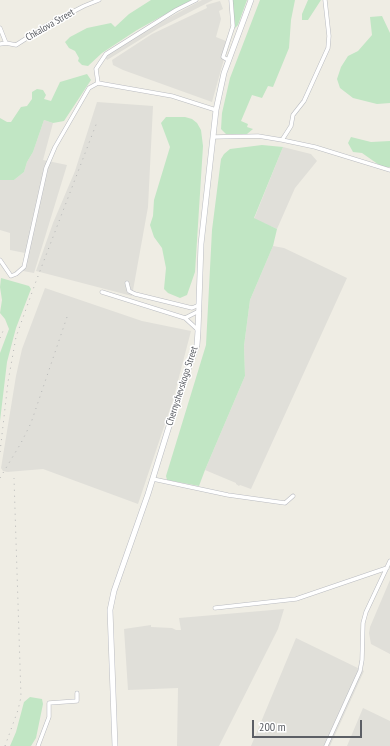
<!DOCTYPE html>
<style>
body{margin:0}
#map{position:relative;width:390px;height:746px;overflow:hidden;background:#efede4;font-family:"PT Sans Narrow",sans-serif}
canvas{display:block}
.scale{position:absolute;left:252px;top:720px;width:110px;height:18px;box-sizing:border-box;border:2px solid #5c5f65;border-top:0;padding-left:5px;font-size:12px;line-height:14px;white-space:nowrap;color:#5c5f65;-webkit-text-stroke:3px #fff;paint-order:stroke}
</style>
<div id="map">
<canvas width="390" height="746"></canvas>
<div class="scale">200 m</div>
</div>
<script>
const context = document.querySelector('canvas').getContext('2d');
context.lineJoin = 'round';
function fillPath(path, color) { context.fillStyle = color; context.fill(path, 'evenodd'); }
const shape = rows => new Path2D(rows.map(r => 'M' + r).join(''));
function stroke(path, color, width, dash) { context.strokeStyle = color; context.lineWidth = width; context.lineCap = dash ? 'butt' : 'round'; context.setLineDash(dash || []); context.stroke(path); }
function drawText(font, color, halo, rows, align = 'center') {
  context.font = font + ' "PT Sans Narrow",sans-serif'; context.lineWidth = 3; context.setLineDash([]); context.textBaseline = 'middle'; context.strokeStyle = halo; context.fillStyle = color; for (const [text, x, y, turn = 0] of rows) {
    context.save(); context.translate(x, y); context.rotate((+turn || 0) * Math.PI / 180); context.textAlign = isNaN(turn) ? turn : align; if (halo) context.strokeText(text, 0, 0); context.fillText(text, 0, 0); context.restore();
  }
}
const industrial = shape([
 [202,0,213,0,159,28,107,60,105,57,157,24],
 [220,1,223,9,219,11,221,19,216,37,226,41,221,58,224,59,212,102,123,70,113,65,112,60,152,34,207,8,206,5],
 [97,102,153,106,148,207,132,296,36,271,53,223,75,171],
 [44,120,53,123,43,160,67,165,34,273,23,271,25,253,10,250,10,233,0,230,0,180,14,180,24,172,27,162,33,152],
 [283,147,311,154,317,161,295,188,277,229,254,219],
 [273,246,284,248,347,278,251,489,240,485,239,486,236,484,236,483,205,470,245,376,244,346,250,300],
 [45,288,142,321,191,331,173,400,138,504,43,469,7,472,3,471,1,468,16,376,22,349],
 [390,580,390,654,371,644,369,633,370,627],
 [284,609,278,629,219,746,177,746,178,688,128,690,124,629,151,625,151,627,172,628,176,630,181,630,179,618],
 [296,638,364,671,330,746,251,746],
 [363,708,390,721,390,746,347,746]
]);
const green = shape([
 [151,0,196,0,173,10,137,30,102,53,88,66,82,65,78,61,79,58,75,51,69,48,65,42,70,37,87,28,111,23,115,27,129,14],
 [231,0,247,0,238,25,235,28,233,26],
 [260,0,295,0,291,20,289,48,273,87,268,86,262,98,252,95,241,121,248,124,247,127,253,129,247,134,226,134,221,129,222,113,230,78],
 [308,0,321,0,308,20,302,20,302,14],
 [382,16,390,33,390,103,377,104,353,98,340,88,337,79,341,67,348,56,358,51,372,35,370,17],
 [87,74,91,80,64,121,53,123,44,120,33,152,27,162,24,172,14,180,0,180,0,118,7,122,11,122,21,107,27,106,32,99,32,92,37,89,43,90,46,95,44,99,51,101,60,82],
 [166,117,185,117,192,119,197,123,201,130,203,146,195,272,187,295,180,298,168,293,164,289,166,268,162,248,154,237,150,225,153,216,154,200,170,147,161,123],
 [351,137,371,142,390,141,390,167,382,167,362,153,353,152,348,143],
 [262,145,283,147,254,218,277,229,273,246,250,300,244,346,245,376,205,470,199,486,167,480,166,476,206,345,212,230,221,159,224,154,230,149],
 [1,278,29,286,31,289,16,328,7,362,0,421,0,353,9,329,5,319,0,313,2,300,0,287],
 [30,697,42,699,43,704,36,738,31,746,10,746,16,732,24,702]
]);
const street = shape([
 [0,28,6,43],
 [0,44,6,43,16,45,47,25,84,6,99,0],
 [228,60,223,57,233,26,231,0],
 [98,83,96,69,106,54,176,10,196,0],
 [213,137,258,136,282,140,315,147,390,170],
 [282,140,291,126,293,115,304,101,328,48,329,36,325,0],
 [0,260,11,276,16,274,24,267,46,168,55,147,89,88,98,83,172,96,216,110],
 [127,283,129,291,135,294,192,308,199,305],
 [102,292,185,318,198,330],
 [185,318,199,311],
 [153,479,228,495,285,503,293,496],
 [215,608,296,599,387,568],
 [38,746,49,717,49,703,77,701,77,693],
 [326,746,360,671,362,660,363,623,366,612,390,561]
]);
const secondary = shape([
 [115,746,110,610,114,591,148,494,179,394,197,345,198,331,201,244,216,110,224,73,251,0]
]);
const rail = shape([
 [0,338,3,331],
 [0,452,8,382,16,337,35,284,97,122],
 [0,478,21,443,31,423,67,317],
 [5,746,18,710,21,697,14,478]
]);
const streetNames = [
 ["Chkalova Street",50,25,-30],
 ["Chernyshevskogo Street",182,386,-72]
];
fillPath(industrial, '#e0dfd9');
fillPath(green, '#c1e6c4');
stroke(street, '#b9bbc0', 4.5);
stroke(secondary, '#babcc2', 6);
stroke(street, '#fff', 3.5);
stroke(secondary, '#fff', 5);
stroke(rail, '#b5b6b6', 1, [1, 5]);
drawText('10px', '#5c5f65', '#fff', streetNames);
</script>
